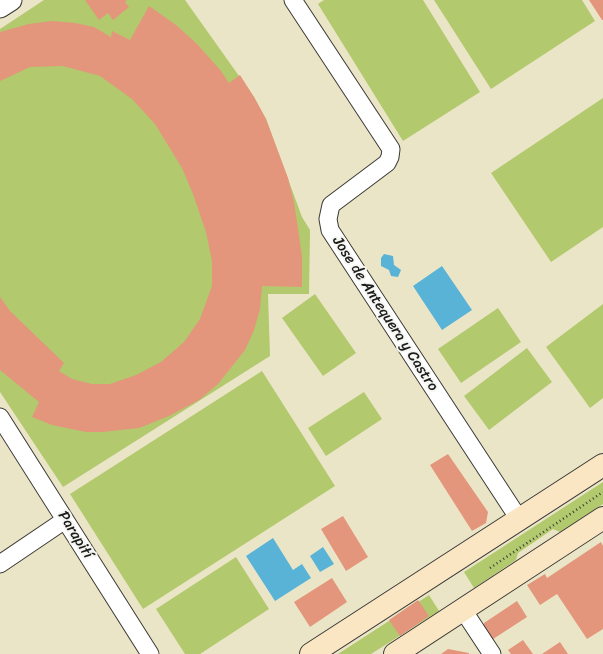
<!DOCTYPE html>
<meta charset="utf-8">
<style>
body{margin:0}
canvas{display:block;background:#ebe5c7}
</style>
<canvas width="603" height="654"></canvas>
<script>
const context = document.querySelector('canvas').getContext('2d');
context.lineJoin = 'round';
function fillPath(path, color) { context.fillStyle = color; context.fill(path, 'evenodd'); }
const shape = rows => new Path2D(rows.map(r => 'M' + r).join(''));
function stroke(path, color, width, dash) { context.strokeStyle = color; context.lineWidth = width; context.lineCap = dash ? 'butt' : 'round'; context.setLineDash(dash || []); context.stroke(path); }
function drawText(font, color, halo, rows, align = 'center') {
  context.font = font + ' Sriracha,sans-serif'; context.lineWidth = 4; context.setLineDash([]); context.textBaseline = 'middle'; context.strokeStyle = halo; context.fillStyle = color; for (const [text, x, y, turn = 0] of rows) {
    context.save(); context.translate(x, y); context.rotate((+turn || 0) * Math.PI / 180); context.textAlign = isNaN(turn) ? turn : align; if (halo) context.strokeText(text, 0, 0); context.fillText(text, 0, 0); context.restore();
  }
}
const green = shape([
 [44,0,185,0,254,97,266,119,302,217,310,230,309,294,268,294,270,356,63,487,0,392,0,29],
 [324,0,423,0,480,92,403,141,318,4],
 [434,0,582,0,595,21,491,89],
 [603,98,603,227,551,262,491,173],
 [315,294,356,353,323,376,282,318],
 [603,304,603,398,590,408,546,347],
 [498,308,521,342,461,383,438,349],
 [527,348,552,382,489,430,464,396],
 [262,371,335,486,143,609,70,494],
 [364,392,382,419,326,456,308,428],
 [603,482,603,504,560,532,553,529,518,553,516,560,474,588,464,572],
 [236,557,269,609,200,654,185,654,156,609],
 [429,595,439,611,371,654,338,654]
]);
const water = shape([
 [384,254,393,256,394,265,401,270,398,277,391,276,389,270,381,266,381,258],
 [442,266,472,310,442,330,413,286],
 [273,538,293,570,302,564,311,578,275,601,246,556],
 [323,547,334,564,320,572,310,556]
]);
const building = shape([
 [85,0,127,0,125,2,129,7,113,20,108,13,99,20],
 [589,0,603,0,603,20,602,20],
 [149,6,176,25,197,44,221,71,229,83,240,75,254,97,266,119,288,178,294,202,302,256,302,287,262,286,260,309,254,330,245,350,218,384,199,400,169,416,139,428,103,432,86,432,52,425,32,417,39,402,0,370,0,297,10,311,64,363,59,371,72,379,92,384,110,384,136,375,161,362,184,342,200,319,212,286,212,261,206,232,193,194,182,168,155,124,132,99,100,76,63,66,30,67,0,81,0,32,29,24,52,21,75,23,94,27,111,37,112,31,130,40],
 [448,454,488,512,486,523,472,531,430,465],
 [343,516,368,557,346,571,321,529],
 [601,542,603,546,603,629,587,639,557,594,540,605,527,585,545,574,547,578],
 [332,578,347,602,310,627,294,602],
 [418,600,429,616,400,636,389,620],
 [517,601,527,617,490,641,483,630,484,623],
 [523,640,533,654,511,654,508,650],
 [560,642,568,654,542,654],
 [448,649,469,653,469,654,441,654]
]);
const path = shape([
 [490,568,603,492]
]);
const minor = shape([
 [293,0,391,149,390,157,387,163,331,205,328,219,330,230,519,519],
 [0,417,150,654],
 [0,564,65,520],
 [463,610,492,654]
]);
const tertiary = shape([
 [0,7,11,0]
]);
const secondary = shape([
 [311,654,603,465],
 [395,654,603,518]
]);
const streetNames = [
 ["Jose de Antequera y Castro",385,314,57],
 ["Parapití",75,535,58]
];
fillPath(green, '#b2c96e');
fillPath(water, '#58b3d6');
fillPath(building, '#e3967b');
stroke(minor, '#3b3a36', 19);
stroke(tertiary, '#3b3a36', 23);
stroke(secondary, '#3b3a36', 24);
stroke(path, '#3b3a36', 2.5, [1, 3]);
stroke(minor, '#fff', 17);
stroke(tertiary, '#fff', 21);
stroke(secondary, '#fbe6c4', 22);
drawText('15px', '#1c1c1c', '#f6f6f2', streetNames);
</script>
